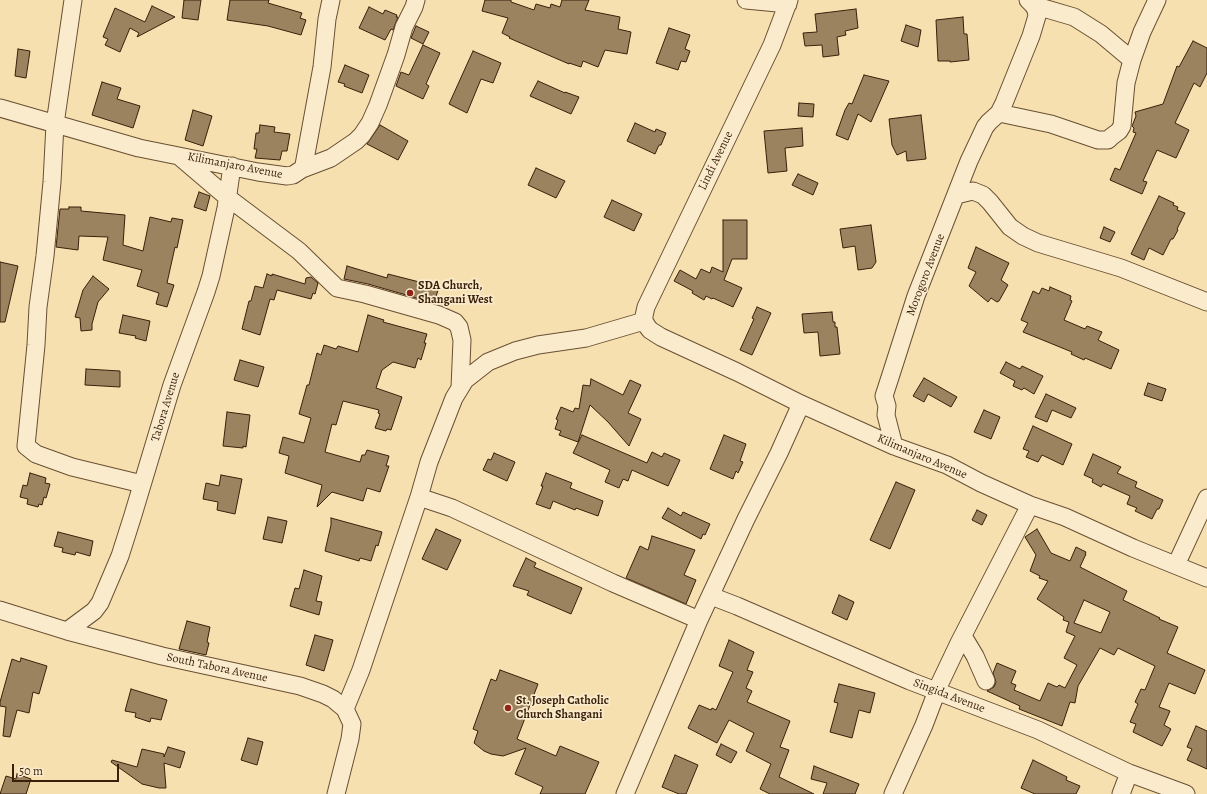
<!DOCTYPE html>
<style>
body{margin:0}
#map{position:relative;width:1207px;height:794px;overflow:hidden;background:#f6e0af;font-family:Alegreya,serif}
canvas{display:block}
.scale{position:absolute;left:12px;top:764px;width:107px;height:18px;box-sizing:border-box;border:2px solid #3a1f0a;border-top:0;padding-left:5px;font-size:12px;line-height:14px;white-space:nowrap;color:#3a1f0a;-webkit-text-stroke:3px #f9ebcb;paint-order:stroke}
</style>
<div id="map">
<canvas width="1207" height="794"></canvas>
<div class="scale">50 m</div>
</div>
<script>
const context = document.querySelector('canvas').getContext('2d');
context.lineJoin = 'round';
function fillPath(path, color) { context.fillStyle = color; context.fill(path, 'evenodd'); }
const shape = rows => new Path2D(rows.map(r => 'M' + r).join(''));
function stroke(path, color, width, dash) { context.strokeStyle = color; context.lineWidth = width; context.lineCap = dash ? 'butt' : 'round'; context.setLineDash(dash || []); context.stroke(path); }
function drawText(font, color, halo, rows, align = 'center') {
  context.font = font + ' Alegreya,serif'; context.lineWidth = 3.5; context.setLineDash([]); context.textBaseline = 'middle'; context.strokeStyle = halo; context.fillStyle = color; for (const [text, x, y, turn = 0] of rows) {
    context.save(); context.translate(x, y); context.rotate((+turn || 0) * Math.PI / 180); context.textAlign = isNaN(turn) ? turn : align; if (halo) context.strokeText(text, 0, 0); context.fillText(text, 0, 0); context.restore();
  }
}
const building = shape([
 [184,0,201,0,198,20,182,18,184,0],
 [230,0,269,0,268,3,302,13,300,18,306,20,301,35,268,26,227,20,230,0],
 [485,0,511,0,511,2,534,10,536,4,550,8,551,4,560,7,562,0,589,0,585,10,620,17,618,29,631,32,627,54,605,50,598,67,583,61,581,67,569,63,569,64,509,38,510,37,502,33,508,18,482,11,485,0],
 [152,6,175,17,137,37,139,33,130,28,120,52,105,45,108,39,103,37,115,8,145,22,152,6],
 [369,7,383,14,385,10,397,15,396,17,398,17,393,30,391,29,385,40,359,28,369,7],
 [856,9,858,28,845,31,846,35,837,37,839,55,823,57,822,45,805,46,803,33,817,32,815,14,856,9],
 [963,17,964,34,967,34,969,60,950,62,950,61,938,61,936,20,963,17],
 [906,25,921,30,918,47,901,41,906,25],
 [416,26,429,32,423,44,411,38,416,26],
 [669,28,690,35,685,49,690,51,686,62,681,61,678,70,656,63,669,28],
 [1193,41,1207,48,1207,73,1200,87,1194,83,1175,123,1189,130,1176,158,1157,150,1143,181,1147,182,1142,194,1110,180,1115,168,1120,170,1136,133,1133,132,1134,128,1132,126,1136,116,1135,112,1163,104,1177,66,1179,67,1193,41],
 [423,45,440,53,426,84,429,86,423,99,396,86,401,72,409,75,423,45],
 [18,49,30,51,26,78,15,76,18,49],
 [473,51,501,63,493,83,481,79,467,113,449,104,473,51],
 [345,65,369,75,362,93,344,86,345,84,338,82,345,65],
 [864,75,889,81,871,122,858,114,848,140,836,135,845,110,849,103,852,104,864,75],
 [538,81,565,93,565,92,579,97,571,114,530,96,538,81],
 [102,82,121,88,117,99,140,106,133,128,92,115,102,82],
 [799,103,814,104,813,117,798,116,799,103],
 [193,110,212,116,203,146,185,140,193,110],
 [921,115,926,159,907,161,906,151,897,155,892,145,889,119,921,115],
 [635,123,655,132,656,129,666,133,661,145,659,145,655,154,627,141,635,123],
 [260,125,275,127,274,132,290,134,287,151,282,151,280,160,255,158,257,149,254,149,256,133,259,133,260,125],
 [380,125,408,141,398,160,367,144,380,125],
 [802,128,803,146,785,148,787,171,768,173,764,131,802,128],
 [536,168,565,181,556,198,528,185,536,168],
 [798,174,818,183,813,195,792,185,798,174],
 [199,192,210,196,206,211,194,207,199,192],
 [1159,196,1174,203,1173,205,1178,207,1177,210,1185,213,1177,229,1178,230,1173,239,1171,239,1163,255,1149,248,1144,260,1131,254,1159,196],
 [612,200,642,214,634,231,604,217,612,200],
 [69,207,81,207,81,211,125,215,123,245,143,251,150,217,171,222,172,218,183,220,177,248,175,247,167,283,174,285,167,307,156,304,159,293,137,286,142,270,103,260,108,237,79,236,78,250,56,247,60,209,69,209,69,207],
 [723,220,747,220,747,259,732,259,724,280,742,288,733,307,713,298,712,299,706,296,704,300,692,293,693,291,674,281,680,270,696,279,701,269,710,273,712,267,723,272,723,220],
 [871,225,876,262,872,268,858,270,855,246,843,248,840,229,871,225],
 [1104,227,1115,232,1110,242,1100,238,1104,227],
 [976,247,1009,263,1001,280,1008,285,999,301,997,302,991,298,988,302,969,286,976,272,968,268,976,247],
 [0,262,18,266,5,322,0,322,0,262],
 [347,266,387,278,388,274,439,287,434,303,368,284,344,279,347,266],
 [267,274,272,276,272,274,305,284,306,278,311,277,318,283,315,294,313,293,311,299,277,290,274,300,270,299,260,335,242,329,249,301,251,301,255,286,263,288,267,274],
 [93,276,109,289,98,302,92,324,92,330,81,331,80,318,75,317,83,290,93,276],
 [1050,287,1071,296,1070,300,1072,301,1064,320,1085,329,1087,326,1102,332,1098,340,1119,350,1111,369,1085,358,1084,360,1071,354,1072,352,1023,332,1028,323,1021,320,1033,291,1039,294,1042,288,1049,291,1050,287],
 [757,307,771,313,752,355,740,350,754,319,752,318,757,307],
 [832,312,833,322,835,322,835,327,837,327,840,354,820,356,818,332,804,333,802,314,832,312],
 [123,315,150,321,146,341,135,338,136,336,119,333,123,315],
 [368,315,384,320,383,322,427,334,424,343,426,343,421,360,418,358,415,368,393,362,382,370,376,388,402,397,391,430,387,429,386,431,375,428,380,414,378,413,379,410,343,401,336,425,332,424,325,452,360,462,362,455,365,455,367,450,389,456,386,466,389,466,380,492,367,488,363,501,332,492,317,507,322,485,285,473,289,456,279,453,283,437,304,443,311,418,299,414,307,385,309,385,317,353,321,355,324,345,336,349,338,346,358,352,368,315],
 [240,360,264,367,258,387,234,380,240,360],
 [1006,362,1020,369,1022,366,1043,376,1034,394,1024,388,1022,390,1013,386,1015,381,1000,373,1006,362],
 [86,369,120,371,120,387,85,385,86,369],
 [924,378,957,397,951,407,928,394,924,402,913,396,924,378],
 [591,379,623,395,630,380,641,385,628,413,641,419,629,446,608,422,590,405,578,442,559,435,561,431,555,429,558,420,556,419,561,407,573,412,575,408,579,409,583,385,590,386,591,379],
 [1148,383,1166,389,1162,401,1144,395,1148,383],
 [1046,394,1076,408,1071,418,1052,410,1047,422,1035,417,1046,394],
 [984,410,1000,417,991,439,974,432,984,410],
 [227,412,250,415,246,447,243,446,243,448,223,446,227,412],
 [1033,426,1072,444,1063,465,1042,455,1038,462,1026,457,1029,451,1023,449,1033,426],
 [582,435,647,463,652,452,662,457,664,453,680,460,668,486,632,470,628,481,623,479,619,488,605,482,610,470,573,453,582,435],
 [724,435,746,444,740,461,743,462,738,473,736,471,733,479,710,469,724,435],
 [494,453,515,462,507,481,483,470,488,459,491,460,494,453],
 [1093,454,1121,467,1117,473,1137,482,1135,487,1163,500,1159,509,1157,509,1152,519,1135,511,1137,508,1127,504,1130,496,1103,484,1101,487,1092,482,1093,479,1084,475,1093,454],
 [30,473,46,478,45,483,50,484,46,498,44,497,42,505,39,504,38,507,27,504,28,499,20,497,23,485,27,486,30,473],
 [546,473,572,483,570,488,603,501,598,516,576,508,575,510,553,501,550,509,536,504,542,489,543,486,541,486,546,473],
 [221,475,242,479,235,514,217,510,218,502,203,499,206,483,219,486,221,475],
 [896,482,915,490,890,549,870,540,896,482],
 [668,508,681,516,683,512,710,524,705,535,703,534,701,539,662,518,668,508],
 [977,510,987,515,982,525,972,520,977,510],
 [268,517,287,521,282,543,263,539,268,517],
 [331,518,382,532,378,546,376,545,371,561,360,558,359,561,325,551,331,525,331,518],
 [436,529,461,540,447,570,422,559,436,529],
 [1037,529,1051,553,1070,561,1076,547,1086,552,1085,554,1086,554,1080,567,1127,591,1123,600,1160,618,1159,619,1178,627,1167,653,1205,670,1195,694,1169,683,1159,707,1170,711,1164,725,1171,729,1162,746,1133,732,1136,724,1130,722,1138,704,1135,702,1141,689,1145,690,1155,666,1118,648,1114,655,1100,648,1078,686,1075,703,1070,702,1062,726,1019,709,1020,706,987,691,994,687,996,682,993,673,997,663,1016,671,1011,683,1016,685,1014,690,1040,701,1048,683,1057,687,1059,685,1065,688,1077,665,1064,658,1075,636,1066,632,1069,622,1063,620,1064,617,1037,599,1048,581,1039,578,1040,576,1030,571,1036,555,1025,537,1037,529],
 [1084,600,1110,612,1101,633,1074,623,1084,600],
 [58,532,93,541,90,556,76,552,75,555,62,552,63,548,54,546,58,532],
 [652,536,695,550,684,575,696,580,686,604,626,578,640,546,648,550,652,536],
 [526,558,536,563,534,567,582,588,571,614,527,595,529,591,513,586,526,558],
 [304,570,322,576,316,601,322,602,319,615,290,606,295,588,299,589,304,570],
 [839,595,854,602,847,620,832,613,839,595],
 [187,621,210,627,207,642,209,643,206,655,179,649,187,621],
 [315,635,333,640,324,671,306,665,315,635],
 [729,640,754,652,747,670,753,672,746,688,752,691,747,702,790,721,780,747,789,750,779,777,814,794,770,794,760,789,771,764,746,751,754,733,729,720,717,743,688,728,699,705,711,710,712,708,716,710,733,672,719,666,729,640],
 [21,658,47,666,39,694,33,692,29,713,17,710,10,737,3,736,6,707,0,706,0,702,12,659,20,662,21,658],
 [500,670,538,684,517,739,556,756,560,746,599,762,585,794,540,794,543,787,515,774,526,748,503,756,491,754,484,751,474,743,478,731,473,729,491,679,496,681,500,670],
 [839,684,875,693,870,713,859,710,852,738,830,732,838,703,834,702,839,684],
 [131,689,167,700,161,720,151,718,150,722,135,717,136,713,125,711,131,689],
 [1196,726,1207,731,1207,769,1187,760,1192,749,1187,747,1196,726],
 [248,738,263,742,257,765,241,760,248,738],
 [721,744,737,752,731,763,716,755,721,744],
 [168,747,185,752,180,768,164,763,166,788,159,788,142,784,111,762,112,760,137,767,142,749,164,754,164,757,168,747],
 [675,755,698,765,686,794,679,794,662,787,675,755],
 [1033,760,1067,777,1066,780,1080,786,1076,794,1035,794,1021,788,1033,760],
 [814,766,859,784,855,794,823,794,827,783,811,779,814,766],
 [17,774,31,779,26,794,0,794,6,776,16,779,17,774]
]);
const street = shape([
 [73,0,55,124,52,182,45,256,38,307,36,345,26,446,36,454,72,467,142,484],
 [746,0,788,4],
 [789,0,772,45,646,307,644,316,644,321,647,326,650,330,661,337,737,372,801,404,894,446,947,465,981,483,1030,505,1065,517,1133,548,1207,578],
 [1033,5,1074,17,1101,34,1132,60],
 [0,108,139,148,258,172,287,176,293,175,302,169,304,165,322,67,327,19,331,0],
 [999,113,1051,124,1098,140,1108,140,1111,137,1119,131,1122,126,1126,83,1132,60,1142,32,1157,0],
 [180,157,227,197,299,251,337,288,365,294,439,315,455,322,459,327,462,340,460,388],
 [302,169,331,158,356,141,362,135,370,123,378,105,396,55,404,27,414,7,416,0],
 [956,195,973,191,983,195,990,202,1010,227,1023,236,1038,243,1121,268,1207,302],
 [894,446,886,415,887,406,884,396,894,365,916,296,969,161,985,127,989,122,999,113,1004,103,1031,36,1037,16,1036,10,1033,5,1028,0],
 [419,497,452,508,613,583,699,620],
 [1176,565,1207,498],
 [711,596,737,606,910,681,1038,730,1129,773,1186,794],
 [0,610,67,631,162,656,300,686,323,694,333,699,345,709,352,724,350,739,336,794],
 [67,631,94,611,100,603,120,556,133,515,172,385,206,292,211,276,226,208,232,166],
 [963,636,975,656,986,681],
 [345,709,361,670,419,497,429,462,454,398,465,380,488,362,515,351,538,345,586,338,644,321],
 [625,794,699,620,746,519,779,453,801,404],
 [893,794,924,725,940,683,959,643,1030,505],
 [1121,794,1129,773]
]);
const markers = [
 [410,293,4,"#8f2418"],
 [508,708,4,"#8f2418"]
];
const streetNames = [
 ["Lindi Avenue",716,161,-64],
 ["Kilimanjaro Avenue",235,166,11],
 ["Morogoro Avenue",926,275,-69],
 ["Tabora Avenue",166,407,-73],
 ["Kilimanjaro Avenue",922,457,23],
 ["South Tabora Avenue",217,668,12],
 ["Singida Avenue",949,696,21]
];
const poiNames = [
 ["SDA Church,",418,286],
 ["Shangani West",418,300],
 ["St. Joseph Catholic",516,701],
 ["Church Shangani",516,715]
];
fillPath(building, '#9c8360');
stroke(building, '#3a1f0a', 1);
stroke(street, '#694f33', 19);
stroke(street, '#f9ebcb', 17);
for (const [x, y, r, color] of markers) { const dot = new Path2D(); dot.arc(x, y, r, 0, 2 * Math.PI); context.fillStyle = color; context.fill(dot); stroke(dot, '#f9ebcb', 1.5); }
drawText('12px', '#3a1f0a', '#f9ebcb', streetNames);
drawText('bold 12px', '#3a1f0a', '#f9ebcb', poiNames, 'left');
</script>
